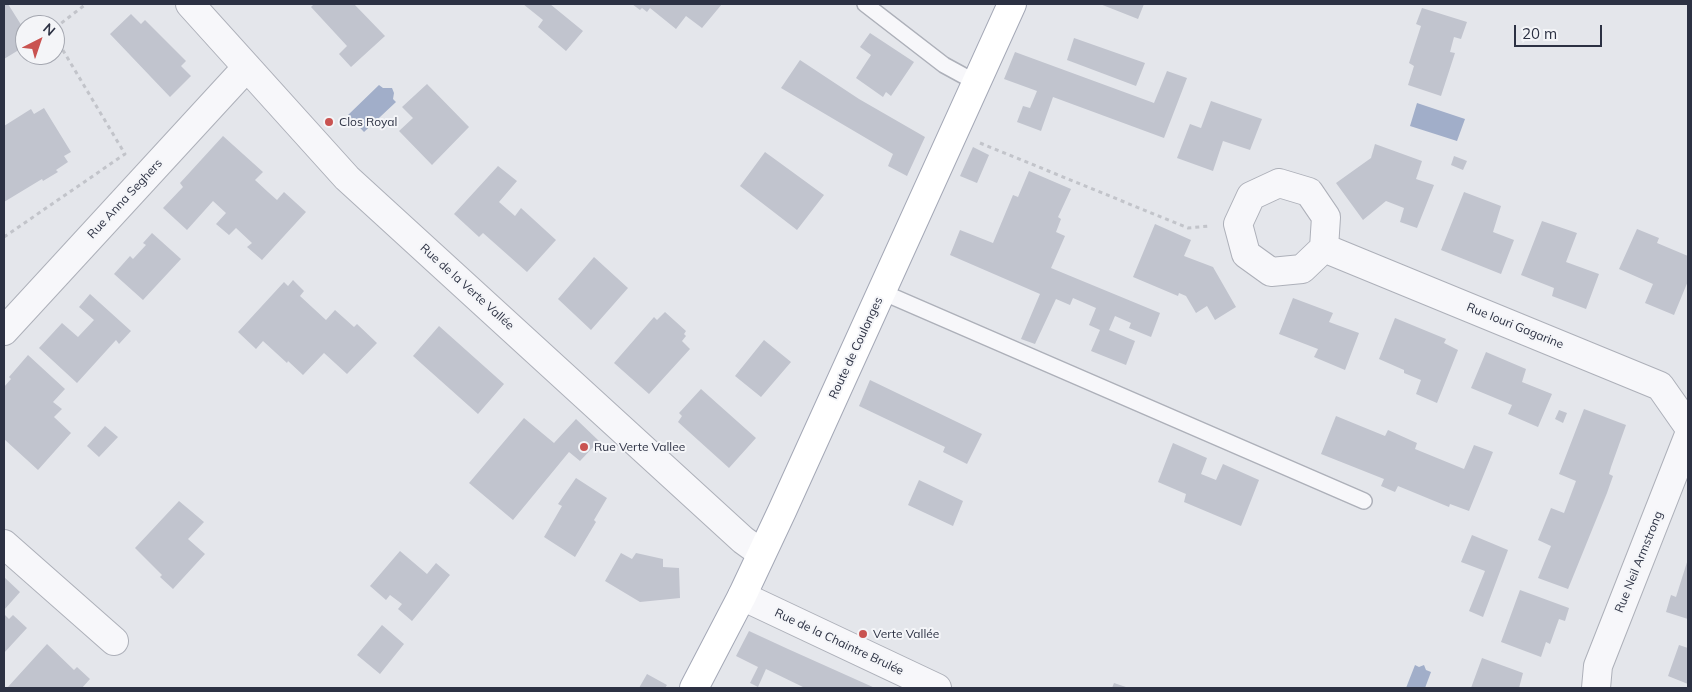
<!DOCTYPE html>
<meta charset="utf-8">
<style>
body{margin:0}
#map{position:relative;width:1692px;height:692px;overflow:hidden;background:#e4e6eb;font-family:Mulish,sans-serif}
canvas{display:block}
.frame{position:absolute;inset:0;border:5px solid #2c3143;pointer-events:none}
.north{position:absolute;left:15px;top:15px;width:50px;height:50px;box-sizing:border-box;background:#f4f5f8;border:1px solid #a4a7b0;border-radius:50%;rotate:41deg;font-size:14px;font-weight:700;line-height:20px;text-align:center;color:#2c3143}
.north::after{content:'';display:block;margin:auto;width:18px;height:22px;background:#c95351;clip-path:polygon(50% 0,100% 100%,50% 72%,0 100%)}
.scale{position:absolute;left:1514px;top:25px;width:88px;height:22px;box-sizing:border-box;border:2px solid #2c3143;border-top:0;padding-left:6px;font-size:15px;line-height:18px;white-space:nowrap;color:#2c3143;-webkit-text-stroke:4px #f4f5f8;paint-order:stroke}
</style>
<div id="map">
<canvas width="1692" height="692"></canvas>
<div class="frame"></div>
<div class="north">N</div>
<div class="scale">20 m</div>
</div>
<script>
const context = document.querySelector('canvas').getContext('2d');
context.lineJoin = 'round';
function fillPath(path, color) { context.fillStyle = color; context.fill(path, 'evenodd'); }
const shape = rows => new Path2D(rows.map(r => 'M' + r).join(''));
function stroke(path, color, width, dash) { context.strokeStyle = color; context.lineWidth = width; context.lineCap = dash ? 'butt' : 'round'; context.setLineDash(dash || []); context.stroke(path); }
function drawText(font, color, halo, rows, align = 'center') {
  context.font = font + ' Mulish,sans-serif'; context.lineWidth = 4; context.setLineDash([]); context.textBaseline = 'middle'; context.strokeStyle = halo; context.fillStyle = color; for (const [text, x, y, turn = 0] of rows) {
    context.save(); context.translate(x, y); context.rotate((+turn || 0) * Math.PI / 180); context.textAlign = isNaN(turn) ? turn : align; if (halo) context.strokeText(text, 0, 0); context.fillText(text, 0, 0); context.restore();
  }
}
const water = shape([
 [379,85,383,88,392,88,394,93,393,99,396,102,364,132,348,115],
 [1417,103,1465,119,1457,141,1410,126],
 [1415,665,1419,667,1424,665,1426,670,1431,672,1425,688,1406,688]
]);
const building = shape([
 [4,4,8,4,25,31,25,40,19,44,22,48,4,59],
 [314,4,354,4,385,36,351,67,339,54,347,46,311,7],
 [523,4,550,4,583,31,566,51,538,27,543,20],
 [632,4,722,4,702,28,686,16,676,29,650,8,647,12,642,8,640,10],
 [1100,4,1144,4,1138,19],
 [1422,8,1467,22,1461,39,1454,37,1450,52,1455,53,1441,96,1408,85,1414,66,1409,63,1421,26,1416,24],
 [131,14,141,24,145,20,186,61,181,66,191,76,170,97,110,34],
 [870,33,914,62,891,96,886,92,883,97,856,78,871,55,860,47],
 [1074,38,1145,63,1136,86,1067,60],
 [1015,52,1154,103,1167,71,1187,78,1164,138,1053,97,1041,131,1017,122,1023,106,1030,108,1037,91,1004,79],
 [800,60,859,99,925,137,907,176,888,166,893,154,781,88],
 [427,84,469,127,432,165,399,131,413,118,402,107],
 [1211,101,1262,119,1250,150,1223,141,1213,171,1177,158,1190,124,1201,128],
 [44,108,71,152,64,156,68,162,56,170,58,172,43,181,42,179,4,202,4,126,31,109,34,114],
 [223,136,263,172,255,180,268,192,277,200,284,192,306,212,262,260,247,247,252,243,236,228,229,235,216,224,226,213,213,201,187,230,163,208,183,187,180,183],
 [1375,144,1422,161,1416,179,1434,185,1417,228,1400,222,1404,208,1386,201,1363,220,1336,183,1371,158],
 [973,147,989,155,977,183,960,176],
 [765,152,824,195,797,230,740,186],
 [1454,156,1467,161,1463,170,1451,165],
 [498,166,517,181,499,202,515,216,521,208,556,240,527,272,483,233,479,237,454,214],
 [1029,171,1071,189,1058,217,1061,219,1056,232,1065,236,1051,268,1160,313,1151,337,1129,328,1131,323,1115,316,1109,330,1135,341,1126,365,1091,351,1100,330,1089,325,1096,308,1073,298,1070,305,1056,299,1035,344,1021,339,1040,294,950,255,960,230,993,243,1013,195,1018,197],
 [1464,192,1501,206,1493,232,1514,240,1501,274,1441,250],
 [1542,221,1577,233,1566,262,1599,274,1586,309,1552,296,1554,288,1521,275],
 [1155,224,1191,240,1184,256,1213,267,1236,307,1215,320,1207,306,1196,313,1186,296,1179,293,1178,296,1133,277],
 [1637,229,1659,238,1657,243,1688,256,1688,281,1674,315,1645,303,1653,284,1619,269],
 [152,233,181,259,143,300,114,274,130,256,133,259,146,245,143,243],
 [594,257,628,288,591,330,558,299],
 [293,280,304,291,300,296,326,320,335,310,354,327,357,324,377,343,347,374,324,353,303,375,288,361,287,363,263,341,256,349,238,332,284,282,288,286],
 [90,294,131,331,119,344,116,340,77,383,39,348,62,323,78,337,94,320,79,307],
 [1293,298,1333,313,1329,322,1359,333,1345,370,1314,357,1318,349,1279,334],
 [665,312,686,331,684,334,686,336,682,341,690,349,649,394,614,363,654,317,657,320],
 [1395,318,1446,339,1444,343,1458,350,1437,403,1416,394,1421,380,1404,373,1404,370,1379,359],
 [439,326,504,384,478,414,413,356],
 [764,340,791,362,761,397,735,376],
 [1486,352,1526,369,1522,382,1552,394,1538,427,1508,414,1512,405,1471,388],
 [28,355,65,389,53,402,62,409,54,417,71,433,38,470,4,439,4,387,11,379,9,377],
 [870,380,982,434,967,464,943,452,945,447,859,406],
 [701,389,756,438,729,468,678,422,682,416,679,413],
 [1584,409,1626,425,1611,467,1609,474,1613,476,1607,493,1568,589,1538,578,1551,546,1538,540,1551,508,1564,513,1576,481,1559,474],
 [1559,410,1567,413,1563,423,1555,419],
 [1336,416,1385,436,1388,430,1417,443,1415,449,1464,469,1474,445,1493,452,1469,511,1450,504,1449,507,1398,486,1395,492,1381,486,1384,479,1321,454],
 [524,418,554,443,576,419,599,441,580,461,569,452,513,520,469,483],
 [105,426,118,437,99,457,87,446],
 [1173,443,1207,458,1201,474,1216,480,1223,464,1259,480,1241,526,1184,502,1186,494,1158,482],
 [576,478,607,498,594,520,596,522,575,557,544,537,562,506,558,504],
 [919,480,963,501,953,526,908,505],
 [179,501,204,522,188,539,205,554,173,589,160,577,162,575,135,548],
 [1472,535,1508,550,1483,617,1469,611,1485,571,1461,562],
 [400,551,427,574,436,563,450,575,412,621,398,609,402,604,390,595,386,600,370,586],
 [621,553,632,559,636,553,663,559,663,567,679,568,680,598,640,602,605,581],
 [1688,559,1688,619,1666,612,1671,595,1676,597],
 [4,577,20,592,4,610],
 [1520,590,1569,608,1565,621,1559,619,1550,644,1546,642,1541,657,1501,642],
 [4,614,9,619,13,615,27,628,4,653],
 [382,625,404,644,380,674,357,655],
 [749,631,788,649,875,688,805,688,766,669,758,687,750,683,758,667,736,656],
 [47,644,74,670,77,667,90,679,82,688,7,688],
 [1679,645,1688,648,1688,684,1668,676],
 [1482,658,1523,673,1519,688,1471,688],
 [647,674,667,685,665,688,639,688],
 [1114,683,1129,688,1112,688]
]);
const path = shape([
 [55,28,86,4],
 [980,143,1188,228,1210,226],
 [4,237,125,154,55,37]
]);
const lane = shape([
 [865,4,944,65,977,83],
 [882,292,1364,501]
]);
const street = shape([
 [190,4,347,178,743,540,761,553],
 [1279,183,1309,192,1326,217,1324,248,1302,269,1271,272,1246,254,1238,224,1251,196,1279,183],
 [1324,248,1660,386,1688,426],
 [4,331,247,67],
 [4,544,114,641],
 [742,596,937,688],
 [1596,688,1598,666,1688,437]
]);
const primary = shape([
 [694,688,742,596,782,511,1012,4]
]);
const markers = [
 [329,122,5,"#c95351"],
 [584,447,5,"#c95351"],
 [863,634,5,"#c95351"]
];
const poiNames = [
 ["Clos Royal",339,122],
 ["Rue Verte Vallee",594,447],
 ["Verte Vallée",873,634]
];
const streetNames = [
 ["Rue Anna Seghers",125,199,-47],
 ["Rue de la Verte Vallée",467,287,42],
 ["Rue Iouri Gagarine",1515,326,22],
 ["Route de Coulonges",856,348,-65],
 ["Rue Neil Armstrong",1639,562,-68],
 ["Rue de la Chaintre Brulée",839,642,25]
];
fillPath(water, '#a1aec9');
fillPath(building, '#c1c4ce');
stroke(lane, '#adb0b9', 18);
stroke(street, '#adb0b9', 30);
stroke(primary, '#a4a8b6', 30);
stroke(path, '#c2c4ca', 3, [4, 4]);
stroke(lane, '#f7f7fa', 15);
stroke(street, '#f7f7fa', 28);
stroke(primary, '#fff', 28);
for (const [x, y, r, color] of markers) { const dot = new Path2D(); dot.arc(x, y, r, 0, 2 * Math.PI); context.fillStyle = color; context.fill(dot); stroke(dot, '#f4f5f8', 2); }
drawText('12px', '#2c3143', '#f4f5f8', poiNames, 'left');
drawText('12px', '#2c3143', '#f4f5f8', streetNames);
</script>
